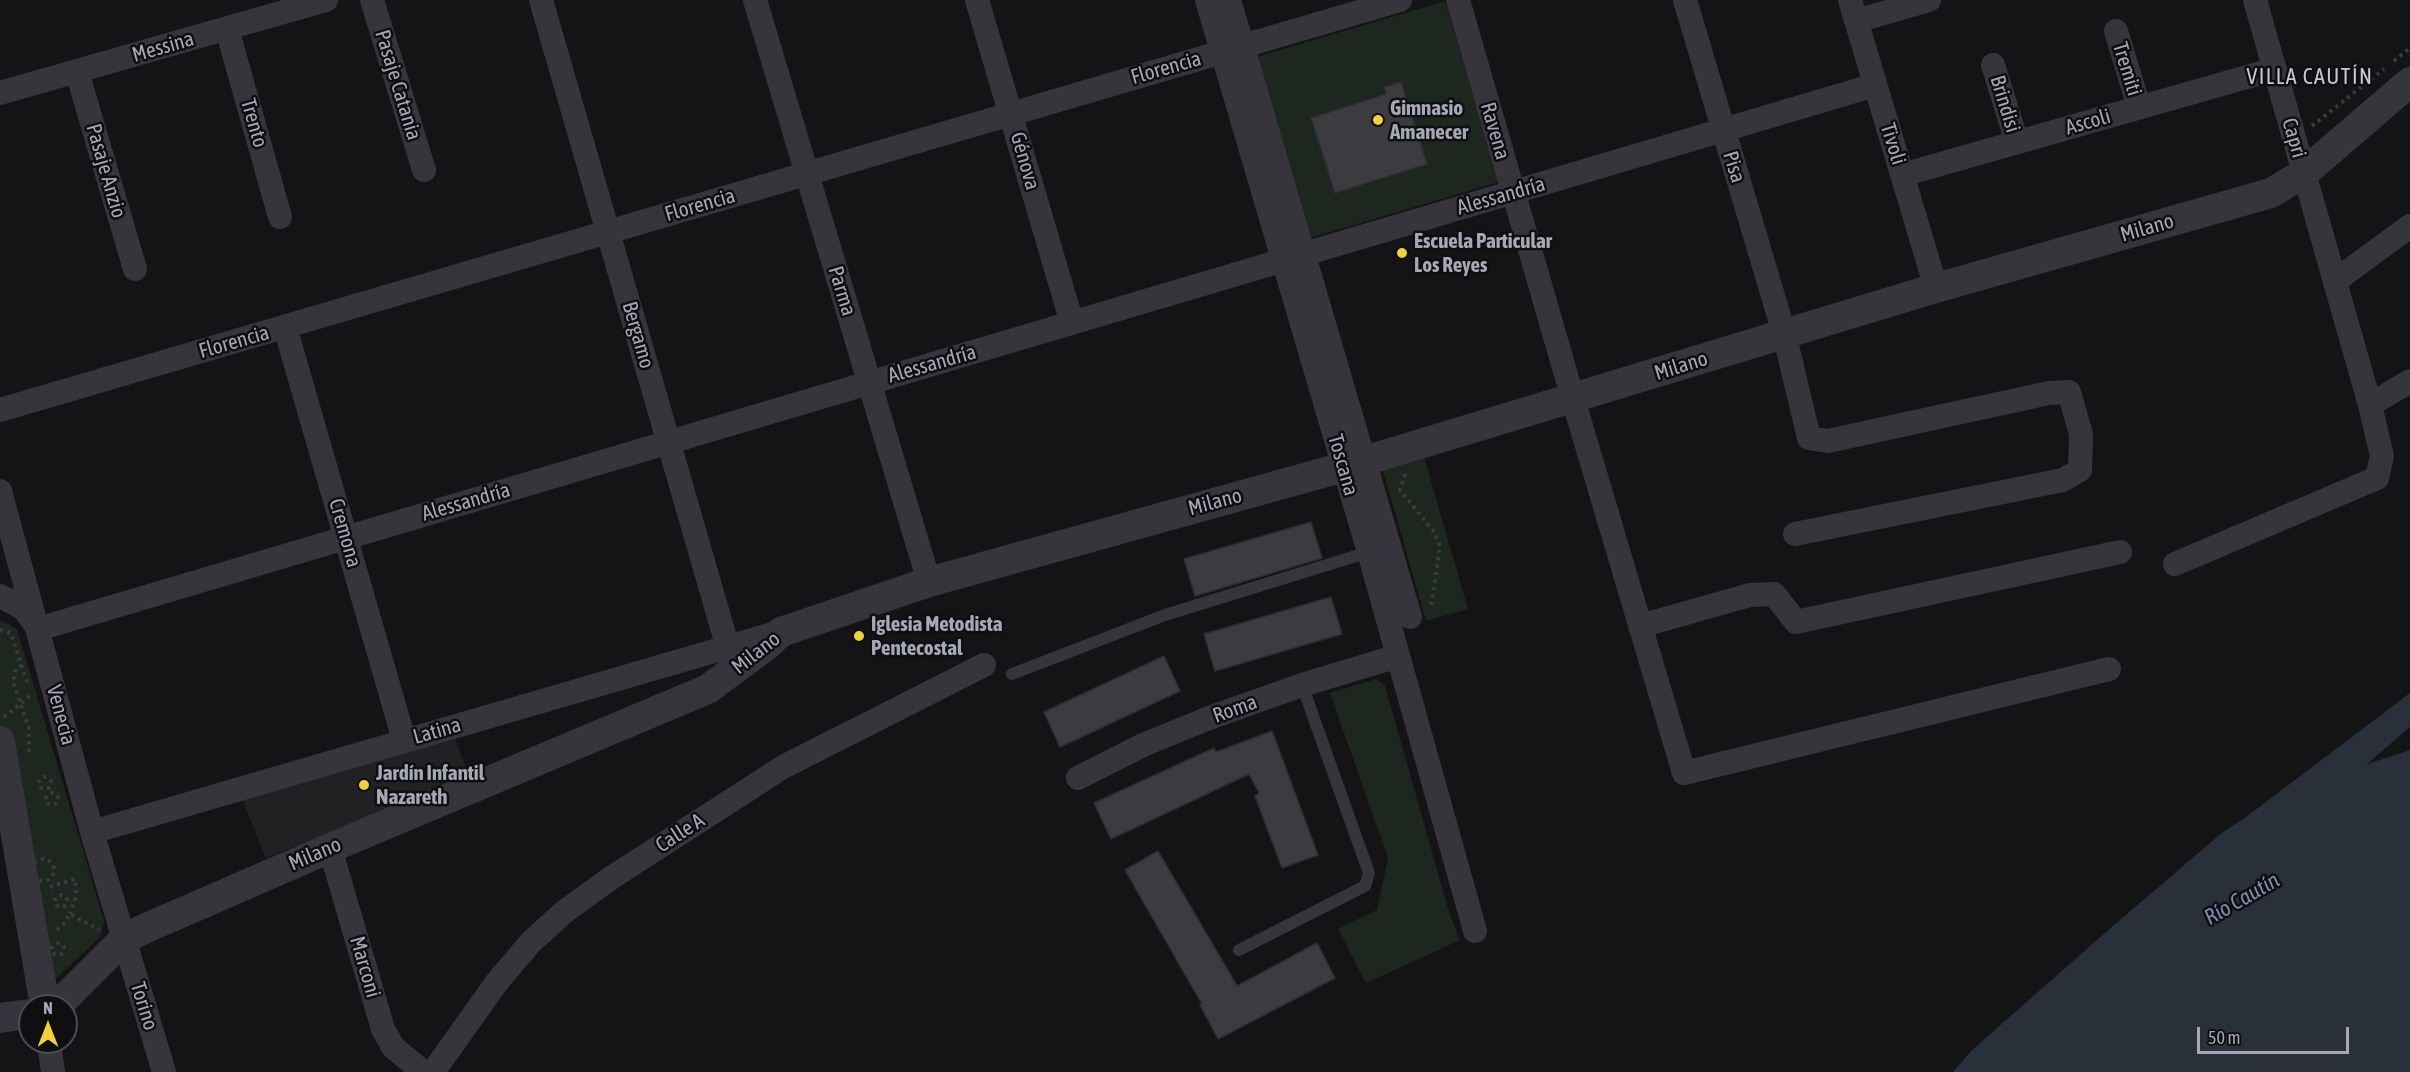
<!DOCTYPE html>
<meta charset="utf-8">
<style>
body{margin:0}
#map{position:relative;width:2410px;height:1072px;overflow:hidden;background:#141416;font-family:"Asap Condensed",sans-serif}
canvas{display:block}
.north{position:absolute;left:18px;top:994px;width:60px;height:60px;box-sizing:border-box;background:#0f0f11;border:2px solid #4b4c53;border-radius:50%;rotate:0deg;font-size:16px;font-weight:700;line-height:24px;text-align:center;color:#a6a8b6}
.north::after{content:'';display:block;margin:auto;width:21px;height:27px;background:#f0d232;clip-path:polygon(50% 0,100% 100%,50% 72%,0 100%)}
.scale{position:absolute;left:2197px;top:1027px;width:152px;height:27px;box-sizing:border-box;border:3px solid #a6a8b6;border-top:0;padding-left:8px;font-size:18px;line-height:21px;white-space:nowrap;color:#a6a8b6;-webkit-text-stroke:4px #0f0f11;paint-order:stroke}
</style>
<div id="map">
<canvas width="2410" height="1072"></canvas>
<div class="north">N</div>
<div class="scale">50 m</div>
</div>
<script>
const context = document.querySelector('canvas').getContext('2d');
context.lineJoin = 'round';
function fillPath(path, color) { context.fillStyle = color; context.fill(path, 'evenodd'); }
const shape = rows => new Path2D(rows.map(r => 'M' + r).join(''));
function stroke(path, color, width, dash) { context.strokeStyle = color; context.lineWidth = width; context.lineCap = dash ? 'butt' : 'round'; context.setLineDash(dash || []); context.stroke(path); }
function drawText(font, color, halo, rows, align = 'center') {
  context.font = font + ' "Asap Condensed",sans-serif'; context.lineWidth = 5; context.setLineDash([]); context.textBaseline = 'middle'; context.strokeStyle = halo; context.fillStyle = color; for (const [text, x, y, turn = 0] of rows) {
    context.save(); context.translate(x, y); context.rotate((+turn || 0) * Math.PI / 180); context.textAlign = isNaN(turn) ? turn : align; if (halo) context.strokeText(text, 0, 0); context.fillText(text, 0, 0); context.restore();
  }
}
const built = shape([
 [455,738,467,771,407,801,266,858,242,799]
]);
const green = shape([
 [1445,1,1499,182,1310,238,1257,57],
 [1422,450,1468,609,1426,621,1382,467],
 [0,620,17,629,104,921,101,936,50,984,0,760],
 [1376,679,1385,686,1449,912,1460,940,1366,983,1338,929,1377,910,1388,858,1330,693]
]);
const water = shape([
 [2410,693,2410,727,2367,764,2410,750,2410,1072,1953,1072,1971,1051,2106,932,2223,832,2246,817]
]);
const building = shape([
 [1401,82,1427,164,1335,193,1311,118,1386,94,1384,87,1401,82],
 [1311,522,1322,558,1195,596,1184,559,1311,522],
 [1331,597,1342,634,1215,671,1204,634,1331,597],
 [1164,656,1180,691,1060,747,1044,712,1164,656],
 [1272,731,1318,855,1282,868,1255,796,1259,793,1249,774,1111,839,1094,803,1214,748,1216,752,1272,731],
 [1158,851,1237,986,1317,943,1335,978,1218,1039,1200,1005,1202,1004,1125,870,1158,851]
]);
const path = shape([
 [2394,61,2410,48],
 [2312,126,2384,69],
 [1405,474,1400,490,1435,533,1440,546,1431,607],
 [0,630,11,633,27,682],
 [22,665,16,669,13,682,29,728,29,756],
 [4,717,31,695],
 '39 783a6 6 0 1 1 12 0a6 6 0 1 1-12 0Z',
 '46 799a6 6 0 1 1 12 0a6 6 0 1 1-12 0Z',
 '32 870a11 11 0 1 1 22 0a11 11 0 1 1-22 0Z',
 [50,887,75,879,76,897,70,914],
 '55 901a6 6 0 1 1 12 0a6 6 0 1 1-12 0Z',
 [57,930,64,924,70,914,99,930],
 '52 949a6 6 0 1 1 12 0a6 6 0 1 1-12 0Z'
]);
const service = shape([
 [1012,674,1165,615,1369,552],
 [1239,950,1365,886,1369,873,1302,685]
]);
const minor = shape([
 [372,0,424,170],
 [541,0,732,662],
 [755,0,929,582],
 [977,0,1072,323],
 [1207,0,1369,552,1475,931],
 [1229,0,1410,617],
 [1458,0,1573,399,1684,773,2109,669],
 [1685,0,1784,333,1809,438,1828,441,2049,393,2069,392,2081,434,2080,470,2063,480,1795,534],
 [1850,0,1936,288],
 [1856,21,1929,0],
 [227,29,280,217],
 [2116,31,2139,107],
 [1993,65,2017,142],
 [77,72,135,269],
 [0,93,326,0],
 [1902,175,2275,69],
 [2335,281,2410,226],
 [285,327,404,740],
 [2370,405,2410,381],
 [0,410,1400,0],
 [0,491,92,832,164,1072],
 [2175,564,2377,478,2382,456,2370,405,2255,0],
 [0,596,23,608,35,624],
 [1640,626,1750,595,1774,594,1796,622,2120,552],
 [38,629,1875,85],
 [1078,778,1143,745,1209,718,1302,685,1398,656],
 [92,832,776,633],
 [330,848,383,1029,393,1047,423,1072],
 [49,1042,53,1072],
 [433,1072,497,982,531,942,564,912,611,878,783,767,984,665]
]);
const tertiary = shape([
 [0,741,45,1006],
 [53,1006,60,1003,124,939,144,929,330,848,708,689,766,646,781,632,929,582,1344,467,1936,288,2271,193,2304,173,2410,82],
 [0,1018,30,1014]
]);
const markers = [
 [1378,120,6,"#f0d232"],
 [1402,253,6,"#f0d232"],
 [859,636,6,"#f0d232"],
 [364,785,6,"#f0d232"]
];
const streetNames = [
 ["Messina",163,47,-16],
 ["Florencia",1166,68,-16],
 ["Tremiti",2127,69,73],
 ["Pasaje Catania",398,85,73],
 ["Brindisi",2005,104,73],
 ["Ascoli",2088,122,-16],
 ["Trento",254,123,74],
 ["Ravena",1495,131,74],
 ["Capri",2294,138,74],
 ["Tivoli",1893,144,73],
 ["Génova",1025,161,74],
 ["Pisa",1734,167,73],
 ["Pasaje Anzio",106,171,74],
 ["Alessandría",1501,196,-16],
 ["Florencia",700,205,-16],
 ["Milano",2147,228,-16],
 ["Parma",842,291,73],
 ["Bergamo",638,335,74],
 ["Florencia",234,342,-16],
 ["Alessandría",932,364,-16],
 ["Milano",1681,366,-17],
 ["Toscana",1343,465,74],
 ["Alessandría",466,502,-16],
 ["Milano",1215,502,-15],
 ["Cremona",345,533,74],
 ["Milano",756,653,-38],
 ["Roma",1235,709,-20],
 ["Venecia",61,715,75],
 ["Latina",437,731,-16],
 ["Calle A",680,833,-33],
 ["Milano",315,854,-23],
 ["Marconi",365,967,74],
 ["Torino",144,1006,73]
];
const poiNames = [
 ["Gimnasio",1390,108],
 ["Amanecer",1390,132],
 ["Escuela Particular",1414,241],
 ["Los Reyes",1414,265],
 ["Iglesia Metodista",871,624],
 ["Pentecostal",871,648],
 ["Jardín Infantil",376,773],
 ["Nazareth",376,797]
];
const neighbourhoodNames = [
 ["VILLA CAUTÍN",2310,77]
];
const waterNames = [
 ["Río Cautín",2242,899,-30]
];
fillPath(built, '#212023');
fillPath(green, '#1e2620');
fillPath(water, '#2a3039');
fillPath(building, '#3c3c40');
stroke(building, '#2f2e32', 1.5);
stroke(path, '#3b3c42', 4, [3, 4.5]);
stroke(service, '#35353b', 12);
stroke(minor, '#35353b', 24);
stroke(tertiary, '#35353b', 30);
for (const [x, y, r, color] of markers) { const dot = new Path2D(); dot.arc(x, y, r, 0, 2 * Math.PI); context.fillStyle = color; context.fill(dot); stroke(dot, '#0f0f11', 2); }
drawText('21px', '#a6a8b6', '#0f0f11', streetNames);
drawText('bold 21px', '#a6a8b6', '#0f0f11', poiNames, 'left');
context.letterSpacing = '1.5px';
drawText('22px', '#c7c8d2', '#0f0f11', neighbourhoodNames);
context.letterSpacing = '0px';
drawText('italic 22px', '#7d8fb1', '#0f0f11', waterNames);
</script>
